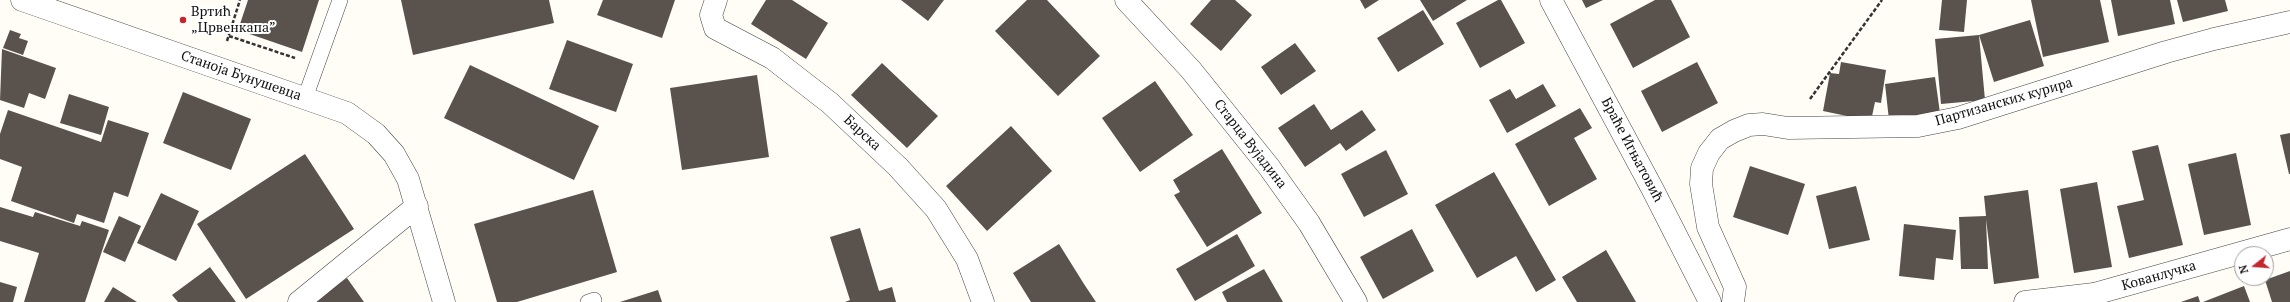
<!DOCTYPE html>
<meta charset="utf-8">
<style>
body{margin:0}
#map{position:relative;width:2290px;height:302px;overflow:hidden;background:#fffdf5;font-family:"PT Serif",serif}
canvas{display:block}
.north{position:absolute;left:2234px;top:246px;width:40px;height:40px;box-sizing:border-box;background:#fff;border:1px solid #a0a0a0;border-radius:50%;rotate:253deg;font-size:11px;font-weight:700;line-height:16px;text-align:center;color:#111}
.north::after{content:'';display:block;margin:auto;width:14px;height:18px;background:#c4262e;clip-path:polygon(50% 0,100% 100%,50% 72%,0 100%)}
</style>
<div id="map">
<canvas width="2290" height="302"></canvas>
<div class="north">N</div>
</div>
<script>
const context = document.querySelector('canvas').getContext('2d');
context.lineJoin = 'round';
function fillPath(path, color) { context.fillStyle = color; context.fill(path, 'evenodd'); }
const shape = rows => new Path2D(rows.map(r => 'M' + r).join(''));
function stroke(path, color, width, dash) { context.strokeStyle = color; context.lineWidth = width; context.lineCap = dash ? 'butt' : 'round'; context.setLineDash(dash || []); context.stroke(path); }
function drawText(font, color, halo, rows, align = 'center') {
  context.font = font + ' "PT Serif",serif'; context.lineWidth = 4; context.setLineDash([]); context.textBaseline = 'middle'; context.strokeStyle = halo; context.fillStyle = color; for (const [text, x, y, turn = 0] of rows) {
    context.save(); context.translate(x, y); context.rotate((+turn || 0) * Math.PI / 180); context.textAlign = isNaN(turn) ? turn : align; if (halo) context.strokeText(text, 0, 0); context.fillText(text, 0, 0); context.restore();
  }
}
const building = shape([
 [248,0,319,0,302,52,238,30],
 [401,0,549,0,554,23,413,55],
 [603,0,675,0,662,38,597,15],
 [766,0,792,0,828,23,806,59,751,24],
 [901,0,944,0,928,21],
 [1027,0,1047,0,1100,56,1058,96,995,31],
 [1211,0,1235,0,1252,15,1221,51,1190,24],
 [1360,0,1379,0,1365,9],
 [1420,0,1467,0,1433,21],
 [1498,0,1501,0,1525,43,1480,68,1456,23],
 [1582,0,1603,0,1586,8],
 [1655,0,1671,0,1690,37,1633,68,1610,24],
 [1942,0,1967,0,1964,32,1939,30],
 [2031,0,2100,0,2109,42,2043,57],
 [2111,0,2170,0,2175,24,2118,36],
 [2177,0,2225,0,2228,11,2183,22],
 [1423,10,1444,44,1398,72,1377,38],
 [2030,20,2044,66,1994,82,1979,35,1985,100,1941,104,1935,39,1979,35],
 [10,30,21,34,19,38,28,41,23,55,3,48],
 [567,40,633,64,616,112,549,89],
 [1295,43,1316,71,1281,95,1261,67],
 [2,49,56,68,45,99,29,93,24,108,0,100],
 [1697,62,1718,103,1662,132,1641,91],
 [1841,62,1886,70,1881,103,1875,102,1871,121,1823,111,1830,73,1839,74],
 [882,63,938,116,907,148,851,95],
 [470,65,599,126,574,180,444,118],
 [757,75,769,157,682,170,670,88],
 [1935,77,1940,113,1889,120,1885,84],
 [1155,81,1193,135,1140,172,1102,118],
 [1543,84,1556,106,1507,133,1489,100,1510,89,1516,99],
 [183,92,251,119,231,170,163,143],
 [69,94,109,107,101,135,60,123],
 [1314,104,1331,130,1362,110,1376,130,1346,151,1340,143,1305,167,1278,128],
 [1580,108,1592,128,1574,138,1597,179,1549,206,1515,144],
 [8,110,101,142,108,120,149,133,128,197,114,192,104,223,77,214,74,223,11,201,22,167,0,159,0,134],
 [1011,126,1052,171,987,231,946,186],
 [2290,133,2290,174,2289,174,2280,135],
 [2158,145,2183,245,2129,258,2117,206,2144,200,2132,151],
 [1222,149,1262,213,1207,247,1174,195,1180,192,1173,180],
 [1386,150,1408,194,1364,217,1341,174],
 [2236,153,2251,225,2204,235,2188,164],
 [305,154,354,229,246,299,197,224],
 [1750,166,1805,184,1788,235,1733,217],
 [1494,172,1556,280,1536,292,1516,256,1477,278,1435,205],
 [2097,182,2112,267,2074,273,2060,189],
 [1856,186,1870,240,1829,249,1816,196],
 [593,190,617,272,517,302,497,302,474,224],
 [2028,190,2039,278,1994,284,1986,219,1988,269,1961,269,1959,217,1986,216,1984,196],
 [161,193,199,211,176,261,137,243],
 [0,207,33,217,35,212,80,226,82,221,109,230,85,302,24,302,39,253,0,241],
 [119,216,141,226,125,262,103,252],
 [1904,224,1956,230,1953,260,1936,258,1934,280,1899,276],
 [860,228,879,291,892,287,896,302,845,302,850,300,830,237],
 [1412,229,1434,271,1383,299,1360,257],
 [1237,234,1255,266,1195,301,1176,269],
 [1059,244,1084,284,1096,302,1031,302,1013,273],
 [1606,250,1636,302,1577,302,1562,277],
 [210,267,236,302,178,302,172,295],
 [1264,269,1283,302,1227,302,1222,292],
 [2290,271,2290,302,2272,302,2265,280],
 [347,278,364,302,312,302],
 [0,282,17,287,13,302,0,302],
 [2244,286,2250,302,2203,302],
 [113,287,137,302,104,302],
 [658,290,662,302,620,302],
 [2198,296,2200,302,2181,302]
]);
const path = shape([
 [229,36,295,58],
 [227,41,240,0],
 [1810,99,1882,0]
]);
const service = shape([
 [305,98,340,0],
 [588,302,594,300]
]);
const minor = shape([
 [22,0,347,113,376,134,394,154,408,179,444,302],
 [716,0,711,15,715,28,772,58,830,103,898,167,936,209,967,259,983,302],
 [1126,0,1191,70,1269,167,1309,223,1356,302],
 [1551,0,1653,190,1710,302],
 [299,302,417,206],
 [1733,302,1735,287,1708,227,1701,184,1702,168,1709,153,1720,139,1734,131,1749,125,1763,124,1788,128,1918,126,1958,118,2166,52,2214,39,2290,22],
 [2025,302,2094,294,2290,239]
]);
const markers = [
 [183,20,4,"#c4262e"]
];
const poiNames = [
 ["Вртић",191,12],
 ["„Црвенкапа”",191,28]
];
const streetNames = [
 ["Станоја Бунушевца",241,76,19],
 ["Партизанских курира",2004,102,-16],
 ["Барска",862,133,43],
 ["Старца Вујадина",1250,144,52],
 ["Браће Игњатовић",1632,150,62],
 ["Кованлучка",2159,276,-16]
];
fillPath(building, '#5a524d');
stroke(service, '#444', 16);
stroke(minor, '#444', 23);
stroke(path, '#333', 2.5, [4, 2]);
stroke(service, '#fff', 15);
stroke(minor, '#fff', 22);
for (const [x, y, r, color] of markers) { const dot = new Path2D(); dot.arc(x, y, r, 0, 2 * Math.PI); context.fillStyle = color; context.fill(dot); stroke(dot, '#fff', 1.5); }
drawText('14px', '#111', '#fff', poiNames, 'left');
drawText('14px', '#111', '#fff', streetNames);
</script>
